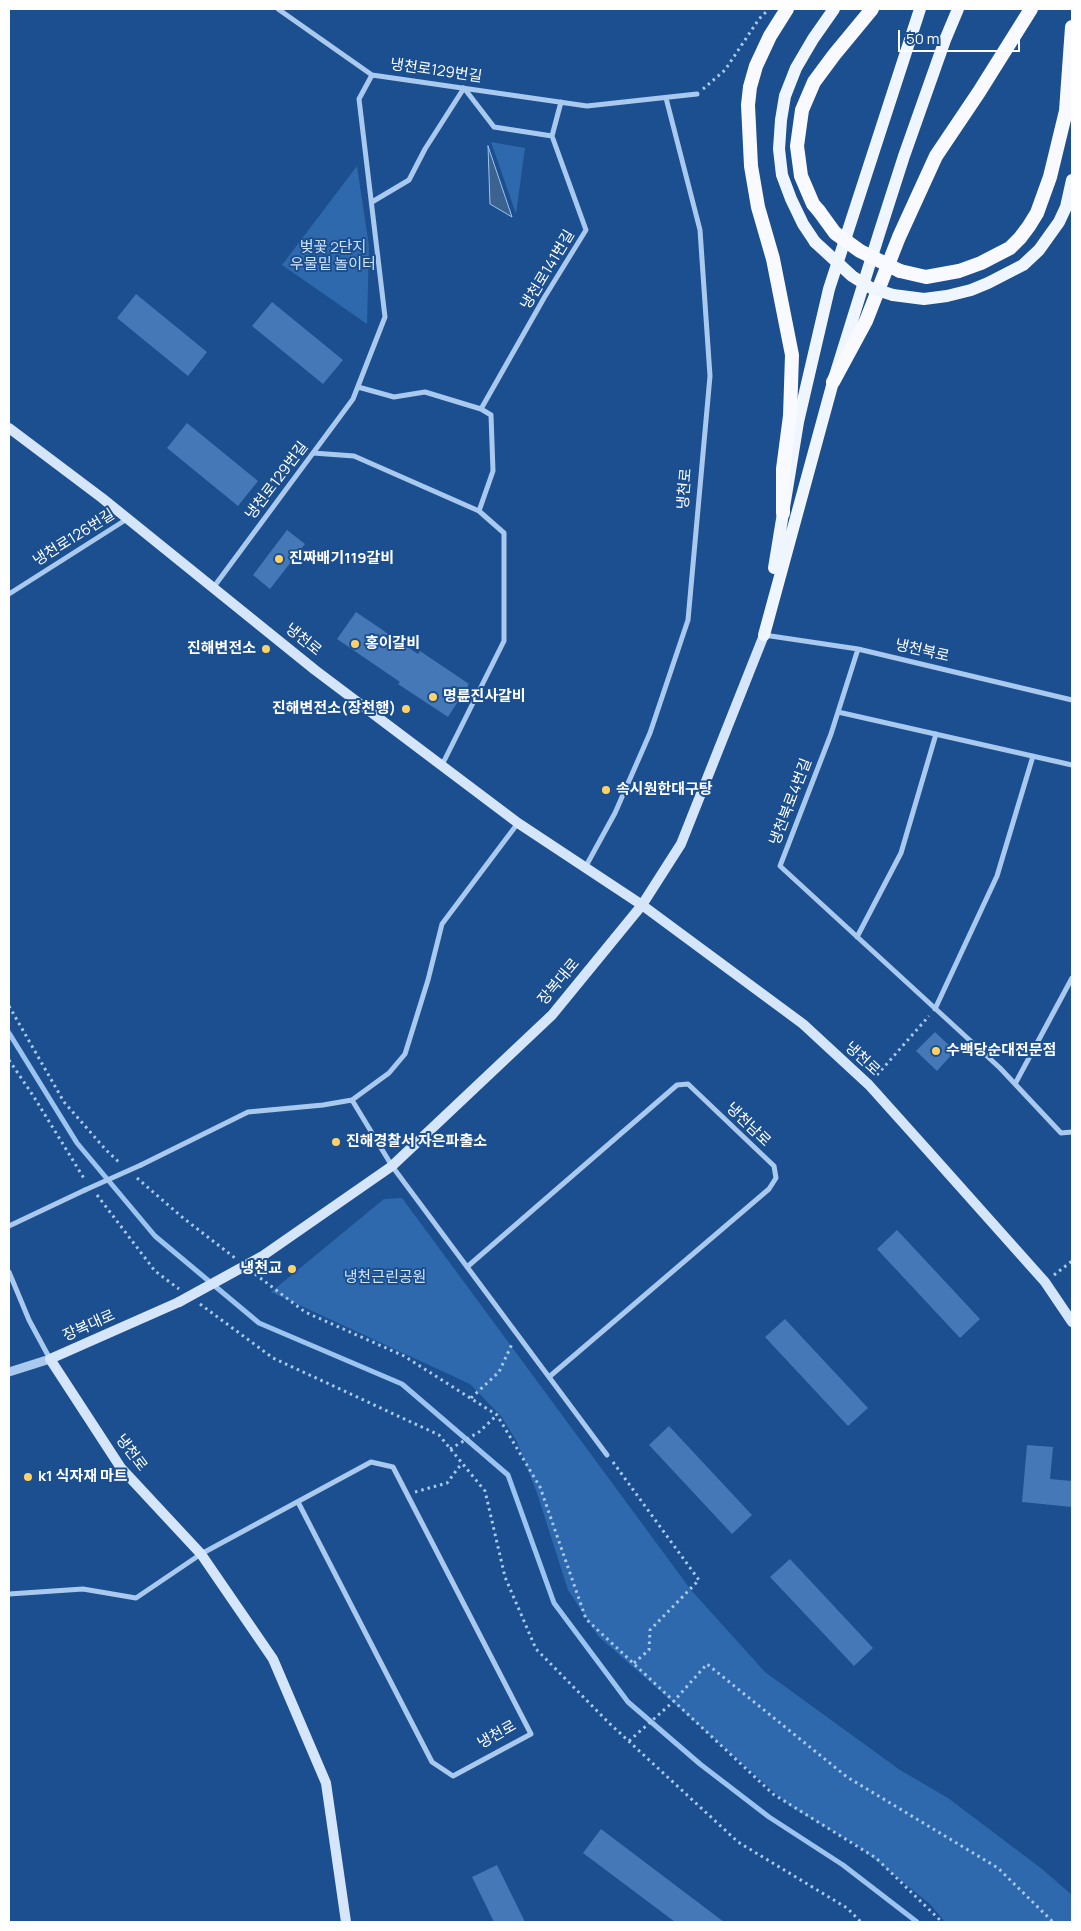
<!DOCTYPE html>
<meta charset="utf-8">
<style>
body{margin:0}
#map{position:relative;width:1081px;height:1931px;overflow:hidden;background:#1b4f8f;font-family:Manrope,sans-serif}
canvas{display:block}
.frame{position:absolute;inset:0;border:10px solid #fff;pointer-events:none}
.scale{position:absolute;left:898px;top:30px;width:122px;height:22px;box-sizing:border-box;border:2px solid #fff;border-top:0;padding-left:6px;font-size:15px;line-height:18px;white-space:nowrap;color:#fff;-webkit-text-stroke:4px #1b4f8f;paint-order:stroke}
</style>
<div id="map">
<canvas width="1081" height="1931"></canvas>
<div class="frame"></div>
<div class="scale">50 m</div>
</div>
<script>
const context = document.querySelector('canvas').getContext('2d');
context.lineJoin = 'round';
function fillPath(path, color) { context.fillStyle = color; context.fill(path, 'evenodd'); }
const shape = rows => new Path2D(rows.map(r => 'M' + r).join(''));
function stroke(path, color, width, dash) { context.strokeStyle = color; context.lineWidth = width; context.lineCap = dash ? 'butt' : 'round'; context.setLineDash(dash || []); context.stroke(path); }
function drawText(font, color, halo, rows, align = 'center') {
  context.font = font + ' Manrope,"Noto Sans KR",sans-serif'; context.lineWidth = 4; context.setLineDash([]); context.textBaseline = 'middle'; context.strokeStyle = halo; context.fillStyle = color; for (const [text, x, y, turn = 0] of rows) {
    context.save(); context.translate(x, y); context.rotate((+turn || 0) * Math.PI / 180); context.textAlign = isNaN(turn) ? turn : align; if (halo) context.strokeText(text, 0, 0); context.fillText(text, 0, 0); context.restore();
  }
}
const green = shape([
 [491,142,525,148,516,214],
 [357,166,369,246,367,324,282,265],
 [402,1198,691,1590,765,1672,900,1770,948,1798,1042,1869,1072,1895,1072,1922,945,1922,930,1904,858,1846,791,1807,598,1636,568,1590,537,1493,517,1442,501,1416,470,1384,271,1292,384,1199]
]);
const water = shape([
 [488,146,512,217,490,204,488,146]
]);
const stream = shape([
 [9,1033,77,1143,155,1236,259,1323,402,1384,508,1475,554,1603,628,1702,700,1764,769,1817,843,1865,917,1922]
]);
const building = shape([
 [136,294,207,352,188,376,117,318],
 [272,302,343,360,323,384,252,326],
 [187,423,258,481,238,506,167,448],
 [287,530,305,544,270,589,253,575],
 [356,612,418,654,420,651,469,684,448,717,398,684,400,682,337,639],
 [935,1032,955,1051,937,1071,916,1051],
 [897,1230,980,1319,960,1338,877,1249],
 [785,1319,868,1408,848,1426,765,1337],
 [669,1426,752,1515,732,1534,649,1445],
 [1027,1445,1053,1447,1050,1479,1072,1481,1072,1507,1022,1502],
 [790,1559,873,1648,854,1666,770,1577],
 [601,1829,724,1922,675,1922,583,1853],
 [497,1865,525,1922,494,1922,472,1877]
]);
const path = shape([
 [703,89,725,70,759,19,767,11],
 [9,1006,64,1102,106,1150,121,1164],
 [9,1060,34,1097,85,1180],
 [877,1075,929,1016],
 [137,1178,182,1217,235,1258],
 [97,1195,155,1271,179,1289],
 [255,1274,305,1312,404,1356,497,1415,540,1487,586,1619,773,1794,876,1858,942,1922],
 [1054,1275,1072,1261],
 [200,1304,273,1358,439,1435,485,1491,505,1577,536,1649,609,1723,738,1842,847,1908,861,1922],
 [471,1398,499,1372,512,1344],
 [450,1449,479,1432,497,1415],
 [613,1462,699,1580,650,1630,649,1650,634,1663],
 [415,1492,447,1483,462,1463],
 [629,1741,674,1701,707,1664,847,1777,998,1868,1053,1922]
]);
const minor = shape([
 [278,9,372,75,587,106,697,94],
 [552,136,561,102],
 [372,202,409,180,425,149,464,88,494,127,552,136],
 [358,387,394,397,425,392,481,409,491,415,493,471,479,511],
 [481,409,544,298,586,230,552,136],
 [313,453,354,456,479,511,504,533,504,641,442,765],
 [213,588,353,399,385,317,359,99,372,75],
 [9,594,127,519],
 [764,635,858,649,1072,700],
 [858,649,831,734,780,866,1000,1068,1061,1133,1072,1132],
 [838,712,1072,765],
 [586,866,615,813,650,733,688,620,710,376,700,230,666,98],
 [857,937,901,853,936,734],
 [935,1009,997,876,1033,756],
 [1015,1084,1072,978],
 [352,1100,389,1073,405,1054,428,980,442,924,518,823],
 [141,1165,248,1112,323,1105,352,1100,392,1166,607,1455],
 [9,1226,85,1190],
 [467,1267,677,1085,688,1084,774,1166,776,1178,769,1189,549,1377],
 [9,1272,29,1320,50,1359],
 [9,1594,83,1589,136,1598,201,1554,371,1462,393,1467,531,1734,453,1776,432,1762,298,1502]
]);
const tertiary = shape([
 [9,1372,50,1359]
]);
const secondary = shape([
 [9,428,102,498,315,670,518,823,642,905,803,1024,869,1085,930,1153,1045,1282,1072,1322],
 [261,1257,392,1166,552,1015,642,905,681,844,764,635],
 [179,1302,50,1359,121,1468,201,1554,273,1659,326,1783,346,1922]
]);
const primary = shape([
 [815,242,803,224,791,199,782,175,779,149,781,120,785,96,796,68,813,39,834,9],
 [893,295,924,299,947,296,971,290,988,283,1023,265,1039,250,1059,222,1066,207,1072,180],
 [774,568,798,422,829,289,920,9],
 [764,635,833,382,879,234,904,156,945,40,958,9]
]);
const trunk = shape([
 [819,211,813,204,801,176,797,146,802,110,814,82,834,55,872,9],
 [900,271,926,277,959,271,981,263,1010,248,1020,238,1029,226,1037,213,1050,177,1066,111,1072,27],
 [833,382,866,321,899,237,936,156,979,92,1031,9],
 [783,513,783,469,790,416,792,355,773,259,758,207,751,166,748,105,750,87,756,66,770,36,787,9]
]);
const minorBridge = shape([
 [85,1190,141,1165]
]);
const secondaryBridge = shape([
 [179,1302,261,1257]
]);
const primaryBridge = shape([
 [815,242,852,276,871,288,893,295]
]);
const trunkBridge = shape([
 [819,211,835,233,860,251,900,271]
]);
const markers = [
 [279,559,5,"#ffd166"],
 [355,644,5,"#ffd166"],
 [266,649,5,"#ffd166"],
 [433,697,5,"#ffd166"],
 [406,709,5,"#ffd166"],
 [606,790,5,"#ffd166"],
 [936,1051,5,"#ffd166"],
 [336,1142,5,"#ffd166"],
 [292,1269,5,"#ffd166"],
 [28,1477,5,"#ffd166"]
];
const streetNames = [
 ["냉천로129번길",436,71,8],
 ["냉천로141번길",548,270,-59],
 ["냉천로129번길",277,481,-53],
 ["냉천로",685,489,-85],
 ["냉천로126번길",74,538,-32],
 ["냉천로",303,640,39],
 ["냉천북로",922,651,13],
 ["냉천북로4번길",791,802,-69],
 ["장복대로",559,982,-50],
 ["냉천로",862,1059,43],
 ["냉천남로",748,1125,44],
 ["장복대로",89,1326,-24],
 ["냉천로",131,1453,53],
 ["냉천로",497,1735,-29]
];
const parkNames = [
 ["벚꽃 2단지",333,248],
 ["우물밑 놀이터",333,265],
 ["냉천근린공원",385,1278]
];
const poiNames = [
 ["진짜배기119갈비",289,559],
 ["홍이갈비",365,644],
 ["진해변전소",256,649,"right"],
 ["명륜진사갈비",443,697],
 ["진해변전소(장천행)",396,709,"right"],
 ["속시원한대구탕",616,790],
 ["수백당순대전문점",946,1051],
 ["진해경찰서 자은파출소",346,1142],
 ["냉천교",282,1269,"right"],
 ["k1 식자재 마트",38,1477]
];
fillPath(green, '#2e69ad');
fillPath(water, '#3c6290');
stroke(water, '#9cc4f0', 1);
stroke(stream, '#9cc4f0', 5);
fillPath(building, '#4478b7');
stroke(path, '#a9c9ee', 3, [2.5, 4]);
stroke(minor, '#a9c9ee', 5);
stroke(tertiary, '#a9c9ee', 9);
stroke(secondary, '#d6e6fa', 10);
stroke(primary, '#f0f6ff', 12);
stroke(trunk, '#f8faff', 14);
stroke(minorBridge, '#a9c9ee', 5);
stroke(secondaryBridge, '#d6e6fa', 10);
stroke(primaryBridge, '#f0f6ff', 12);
stroke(trunkBridge, '#f8faff', 14);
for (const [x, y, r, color] of markers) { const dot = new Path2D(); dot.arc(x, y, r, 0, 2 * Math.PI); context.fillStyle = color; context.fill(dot); stroke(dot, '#1b4f8f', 2); }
drawText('15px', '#fff', '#1b4f8f', streetNames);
drawText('15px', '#cfe3fa', '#1b4f8f', parkNames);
drawText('bold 15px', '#fff', '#1b4f8f', poiNames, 'left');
</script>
